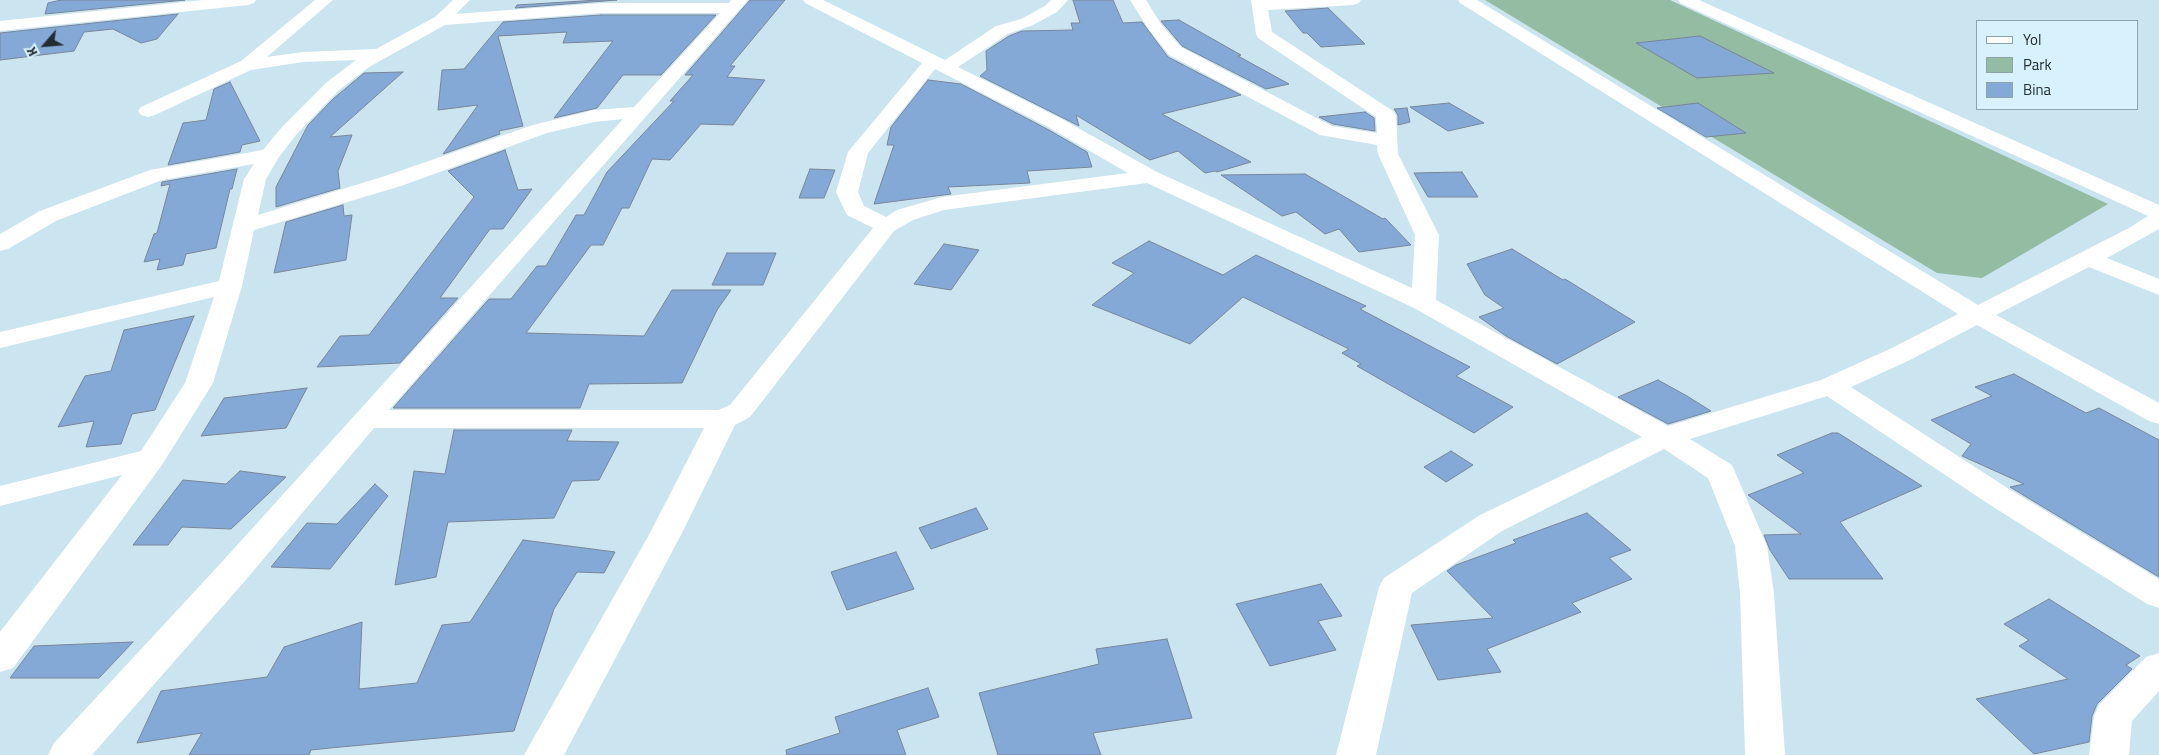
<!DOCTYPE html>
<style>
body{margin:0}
#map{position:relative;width:2159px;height:755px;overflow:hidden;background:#cae5ef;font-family:"Titillium Web",sans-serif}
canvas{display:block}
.legend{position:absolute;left:1976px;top:20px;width:162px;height:90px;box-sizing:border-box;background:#d7f2fc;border:1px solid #8fa3ab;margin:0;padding:6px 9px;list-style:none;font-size:15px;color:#232d31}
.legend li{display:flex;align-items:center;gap:10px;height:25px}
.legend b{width:25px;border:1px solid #8fa3ab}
.north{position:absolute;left:20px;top:20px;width:50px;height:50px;-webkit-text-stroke:4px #d7f2fc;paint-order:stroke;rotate:243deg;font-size:14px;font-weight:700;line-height:20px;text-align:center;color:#232d31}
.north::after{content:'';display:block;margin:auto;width:18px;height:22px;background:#232d31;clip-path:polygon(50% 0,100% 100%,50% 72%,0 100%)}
</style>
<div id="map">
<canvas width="2159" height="755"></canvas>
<ul class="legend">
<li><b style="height:6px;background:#fff"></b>Yol</li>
<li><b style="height:14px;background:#93bca3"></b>Park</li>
<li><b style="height:14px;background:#85a9d7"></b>Bina</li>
</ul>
<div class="north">K</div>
</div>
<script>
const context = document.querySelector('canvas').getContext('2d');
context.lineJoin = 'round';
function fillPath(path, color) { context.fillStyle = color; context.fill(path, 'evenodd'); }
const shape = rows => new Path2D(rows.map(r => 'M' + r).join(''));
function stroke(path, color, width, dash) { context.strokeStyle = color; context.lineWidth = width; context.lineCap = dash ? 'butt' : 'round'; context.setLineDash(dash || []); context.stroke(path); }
const green = shape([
 [1485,0,1670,0,2108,204,1982,278,1937,273]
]);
const building = shape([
 [61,0,185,0,45,14,48,3,61,0],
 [598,0,617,0,515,8,517,5,598,0],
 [750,0,785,0,730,66,735,66,727,77,765,80,733,125,701,124,670,160,652,159,629,208,622,208,603,245,591,245,526,333,644,336,672,290,731,290,717,310,682,383,589,384,580,408,393,408,489,299,511,299,537,266,546,266,576,215,584,215,607,172,674,101,670,101,693,75,685,75,750,0],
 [1073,0,1113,0,1123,23,1142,22,1168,57,1241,95,1162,114,1251,162,1217,172,1215,171,1205,173,1178,151,1150,160,1076,115,1079,126,980,76,987,70,986,51,1009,36,1022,31,1073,30,1071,23,1080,23,1073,0],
 [1328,8,1365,44,1321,47,1307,33,1303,33,1285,11,1328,8],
 [178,14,157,39,141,43,113,29,84,32,74,51,0,60,0,33,178,14],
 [601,15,716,15,661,75,623,75,597,108,554,118,613,41,563,43,567,32,498,36,523,126,499,131,500,134,443,154,478,105,438,110,442,70,464,69,503,22,601,15],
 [1179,20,1241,55,1238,56,1289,84,1266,89,1182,46,1161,21,1179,20],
 [1700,36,1774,73,1697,78,1636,43,1700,36],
 [403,72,330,137,352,135,338,171,340,188,276,207,276,187,308,125,333,99,364,73,403,72],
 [928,80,961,84,1047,129,1087,152,1092,167,1027,171,1030,183,948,187,951,194,874,204,894,145,887,145,891,127,928,80],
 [230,82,260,141,242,145,240,152,168,165,183,123,206,120,214,89,230,82],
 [1449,103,1484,123,1448,131,1410,107,1449,103],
 [1698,103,1746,133,1706,137,1657,108,1698,103],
 [1407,108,1410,122,1398,125,1398,115,1394,109,1407,108],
 [1365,112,1374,118,1375,131,1333,124,1319,117,1365,112],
 [505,150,518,190,532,189,503,229,490,229,440,298,458,298,400,363,317,367,340,336,369,335,474,197,448,171,505,150],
 [237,169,232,189,230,189,216,248,186,254,183,265,157,270,160,259,144,262,154,234,157,233,170,184,161,186,162,182,237,169],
 [810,169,835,170,824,198,799,198,810,169],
 [1462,172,1478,197,1428,197,1414,173,1462,172],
 [1305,174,1383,219,1385,218,1411,245,1359,252,1339,229,1325,234,1296,212,1282,216,1221,175,1305,174],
 [343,205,344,216,352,215,346,260,274,273,286,222,343,205],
 [1149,241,1223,275,1256,255,1366,306,1360,309,1470,367,1456,376,1513,407,1474,433,1357,366,1361,364,1342,353,1349,349,1243,297,1190,344,1092,305,1134,273,1112,263,1149,241],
 [944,244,979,250,951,290,914,284,944,244],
 [1512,249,1563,280,1565,279,1635,322,1557,364,1506,336,1479,317,1504,308,1485,295,1467,264,1512,249],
 [727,253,776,253,763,285,712,285,727,253],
 [194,316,155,410,132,414,121,444,86,447,94,421,58,427,85,376,111,371,124,330,194,316],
 [2014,374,2086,413,2099,408,2159,440,2159,577,2010,487,2024,484,1962,456,1971,444,1931,420,1992,396,1975,387,2014,374],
 [1658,380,1687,396,1711,411,1668,424,1618,397,1658,380],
 [307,388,286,428,201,436,224,398,307,388],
 [454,430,572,430,567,441,619,442,599,480,572,481,554,518,448,522,436,577,395,585,414,471,445,474,454,430],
 [1832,433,1838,433,1922,486,1840,522,1883,579,1789,579,1770,550,1764,535,1801,534,1748,495,1804,473,1777,455,1832,433],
 [1451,451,1473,465,1446,482,1424,467,1451,451],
 [240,471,286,477,231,529,182,527,168,545,133,545,183,480,226,484,240,471],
 [375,484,388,496,330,569,271,567,307,523,337,524,375,484],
 [976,508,988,529,931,549,919,528,976,508],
 [1587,513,1631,550,1609,558,1632,579,1572,603,1581,612,1487,649,1501,672,1438,680,1411,625,1493,618,1447,571,1456,565,1516,543,1513,540,1587,513],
 [523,540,615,552,604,573,577,572,554,609,514,731,330,748,311,750,309,755,189,755,202,733,137,743,161,691,267,677,284,647,362,622,359,689,417,683,442,625,470,622,523,540],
 [896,552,914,589,847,610,831,572,896,552],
 [1321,584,1342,616,1318,621,1336,650,1270,666,1236,604,1321,584],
 [2049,599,2140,656,2126,665,2132,669,2097,704,2092,716,2089,742,2034,754,1976,699,2068,679,2019,646,2029,640,2004,624,2049,599],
 [1167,639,1192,718,1093,733,1101,755,998,755,979,693,1099,664,1096,649,1167,639],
 [133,642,99,678,10,678,34,646,133,642],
 [928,688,939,717,897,730,906,755,787,755,786,750,840,733,835,717,928,688]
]);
const minor = shape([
 [203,0,256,0,254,3,248,5,0,31,0,21,203,0],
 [315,0,333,0,267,57,303,52,376,49,435,17,453,0,470,0,456,14,601,3,729,3,731,0,748,0,389,410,718,410,730,405,873,228,847,215,836,192,848,152,922,63,805,3,803,0,823,0,945,60,996,26,1021,19,1045,6,1051,0,1068,0,1057,12,1033,25,1008,34,958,67,1062,119,1157,172,1412,288,1415,235,1378,154,1377,145,1320,135,1169,55,1149,30,1130,0,1146,0,1161,24,1181,47,1332,126,1377,133,1376,117,1258,38,1256,34,1251,0,1361,0,1359,3,1353,5,1268,10,1272,32,1393,111,1396,115,1398,154,1439,235,1436,300,1668,426,1821,380,1892,348,1958,314,1460,3,1458,0,1477,0,1978,305,2129,228,2148,216,1680,3,1678,0,1699,0,2159,205,2159,229,2107,258,2159,279,2159,295,2089,267,1996,315,2159,403,2159,424,2149,421,1977,325,1910,360,1851,387,2009,489,2159,579,2159,608,2147,604,1987,503,1827,396,1690,439,1732,465,1767,546,1774,593,1785,755,1745,755,1740,593,1735,546,1708,478,1664,449,1502,531,1412,593,1376,755,1336,755,1379,587,1384,578,1480,515,1642,437,1414,308,1147,183,944,210,913,220,894,231,750,417,735,425,682,533,564,755,524,755,650,533,704,428,374,428,244,582,92,755,48,755,54,743,220,564,623,119,594,122,547,133,401,186,254,230,242,286,213,383,162,465,13,668,0,672,0,632,122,475,0,506,0,486,141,451,185,383,214,297,0,348,0,332,219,281,244,179,254,164,162,180,56,221,8,249,0,251,0,234,40,211,150,170,263,150,282,127,327,82,356,60,303,62,251,70,155,115,148,117,141,115,138,111,141,107,241,61,315,0],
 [601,13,720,13,634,107,594,110,533,125,385,176,258,215,266,179,279,157,296,135,339,90,369,67,445,25,601,13],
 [935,69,1048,127,1128,173,942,197,897,210,886,217,864,206,858,192,868,153,935,69],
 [2159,653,2159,691,2132,721,2129,755,2089,755,2094,716,2099,705,2146,657,2159,653]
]);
fillPath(green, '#93bca3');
fillPath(building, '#85a9d7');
stroke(building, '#788698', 1);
fillPath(minor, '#fff');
</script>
